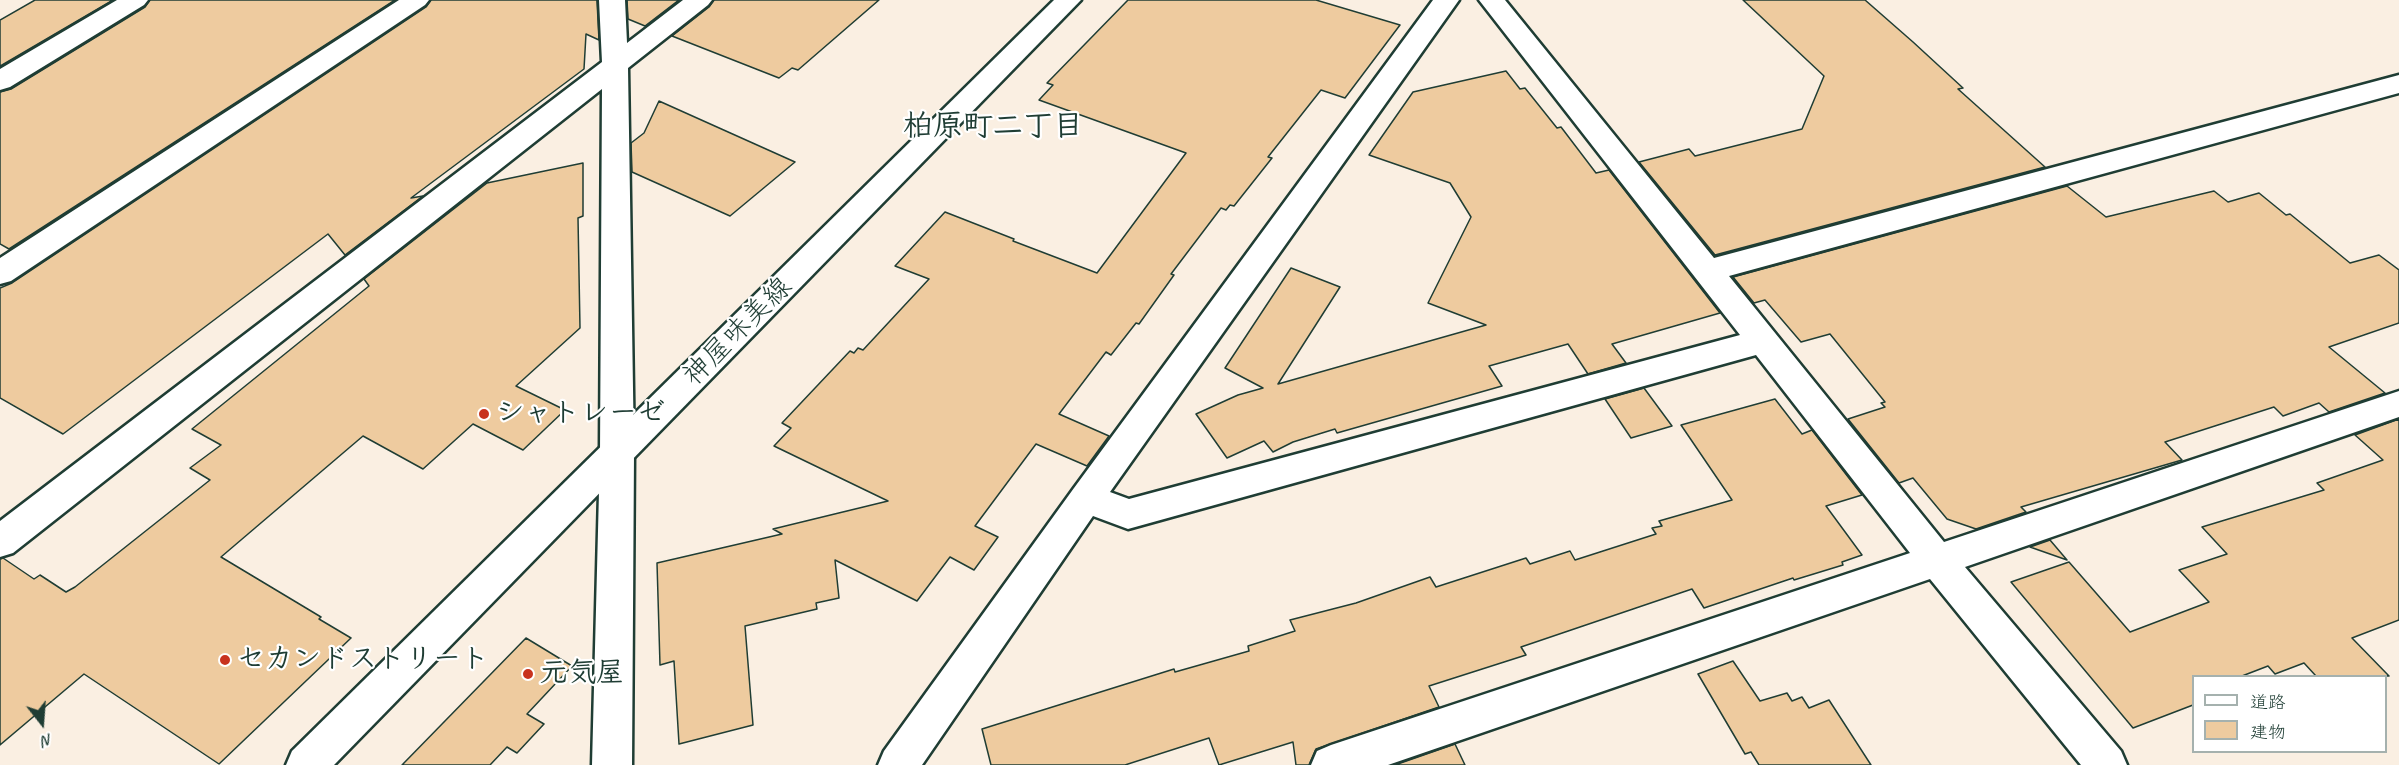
<!DOCTYPE html>
<meta charset="utf-8">
<style>
body{margin:0}
#map{position:relative;width:2399px;height:765px;overflow:hidden;background:#faefe2;font-family:Caveat,"Klee One",sans-serif}
canvas{display:block}
.legend{position:absolute;left:2192px;top:675px;width:195px;height:78px;box-sizing:border-box;background:#fff;border:2px solid #a5b1ae;margin:0;padding:8px 10px;list-style:none;font-size:18px;color:#1f3d34}
.legend li{display:flex;align-items:center;gap:12px;height:30px}
.legend b{width:30px;border:2px solid #a5b1ae}
.north{position:absolute;left:12px;top:693px;width:60px;height:60px;-webkit-text-stroke:4px #fff;paint-order:stroke;rotate:163deg;font-size:16px;font-weight:700;line-height:24px;text-align:center;color:#1f3d34}
.north::after{content:'';display:block;margin:auto;width:21px;height:27px;background:#1f3d34;clip-path:polygon(50% 0,100% 100%,50% 72%,0 100%)}
</style>
<div id="map">
<canvas width="2399" height="765"></canvas>
<ul class="legend">
<li><b style="height:8px;background:#fff"></b>道路</li>
<li><b style="height:16px;background:#eecb9f"></b>建物</li>
</ul>
<div class="north">N</div>
</div>
<script>
const context = document.querySelector('canvas').getContext('2d');
context.lineJoin = 'round';
function fillPath(path, color) { context.fillStyle = color; context.fill(path, 'evenodd'); }
const shape = rows => new Path2D(rows.map(r => 'M' + r).join(''));
function stroke(path, color, width, dash) { context.strokeStyle = color; context.lineWidth = width; context.lineCap = dash ? 'butt' : 'round'; context.setLineDash(dash || []); context.stroke(path); }
function drawText(font, color, halo, rows, align = 'center') {
  context.font = font + ' Caveat,"Klee One",sans-serif'; context.lineWidth = 4.5; context.setLineDash([]); context.textBaseline = 'middle'; context.strokeStyle = halo; context.fillStyle = color; for (const [text, x, y, turn = 0] of rows) {
    context.save(); context.translate(x, y); context.rotate((+turn || 0) * Math.PI / 180); context.textAlign = isNaN(turn) ? turn : align; if (halo) context.strokeText(text, 0, 0); context.fillText(text, 0, 0); context.restore();
  }
}
const building = shape([
 [35,0,113,0,0,66,0,20,35,0],
 [150,0,395,0,9,249,0,244,0,92,11,89,145,7,150,0],
 [431,0,597,0,599,40,586,34,584,69,411,198,423,196,345,255,328,234,63,434,0,398,0,288,12,283,426,7,431,0],
 [627,0,679,0,645,26,628,19,627,0],
 [714,0,879,0,798,70,792,68,779,78,672,36,709,7,714,0],
 [1128,0,1316,0,1400,25,1345,98,1321,90,1268,157,1272,158,1234,206,1230,205,1226,210,1221,208,1171,274,1174,275,1139,324,1136,323,1111,355,1106,352,1059,414,1109,436,1087,466,1036,444,975,526,998,537,974,570,950,557,917,601,835,560,839,598,816,603,817,609,745,626,753,725,679,744,674,661,660,665,657,563,782,534,773,529,888,501,774,446,791,428,782,423,850,351,854,353,858,348,863,350,929,279,895,266,945,212,1014,239,1013,241,1097,273,1186,153,1039,100,1053,85,1047,83,1128,0],
 [1743,0,1865,0,1913,42,1963,88,1958,89,2045,167,1715,255,1639,162,1689,149,1695,156,1802,129,1824,76,1743,0],
 [1506,71,1520,89,1525,88,1557,128,1561,127,1596,173,1609,170,1720,313,1612,344,1626,363,1588,374,1568,344,1489,366,1502,386,1337,433,1335,429,1293,442,1273,452,1264,441,1227,458,1196,414,1238,395,1263,388,1225,368,1291,268,1340,287,1278,384,1486,325,1428,303,1471,217,1450,183,1369,155,1413,92,1506,71],
 [659,101,795,162,730,216,632,172,631,143,644,133,659,101],
 [583,163,583,216,578,218,580,328,516,386,565,410,523,450,473,424,423,469,363,436,221,557,321,617,319,619,351,638,219,764,84,674,0,745,0,559,3,558,34,579,40,575,66,592,75,587,210,480,190,468,221,445,192,429,369,286,364,279,487,183,583,163],
 [2067,186,2106,217,2214,191,2228,202,2259,193,2286,215,2290,214,2350,263,2379,255,2399,270,2399,323,2329,347,2385,393,2329,412,2319,403,2283,416,2274,407,2165,442,2182,460,2021,507,2026,512,1976,529,1947,519,1913,478,1899,483,1848,419,1885,407,1881,403,1885,402,1830,334,1801,342,1765,300,1754,303,1733,277,2067,186],
 [1644,388,1672,426,1631,438,1605,399,1644,388],
 [1775,399,1802,434,1812,430,1862,495,1826,506,1862,555,1842,562,1843,565,1794,580,1793,578,1704,608,1692,589,1521,647,1526,655,1429,686,1439,707,1316,749,1309,765,1296,765,1293,742,1219,765,1209,738,1125,765,991,765,982,729,1174,669,1175,672,1249,651,1248,646,1295,631,1290,620,1356,603,1430,577,1436,587,1526,558,1530,564,1570,551,1575,560,1656,534,1652,528,1662,526,1659,521,1732,500,1681,425,1775,399],
 [2399,419,2399,620,2352,638,2389,676,2316,676,2304,663,2275,674,2268,666,2242,676,2193,676,2193,705,2133,728,2011,582,2069,562,2130,632,2209,602,2179,570,2227,554,2202,527,2324,490,2317,483,2383,460,2355,435,2399,419],
 [2050,540,2067,560,2030,547,2050,540],
 [526,638,572,666,527,714,544,724,517,753,507,747,490,765,402,765,526,638],
 [1733,661,1760,701,1787,693,1792,701,1802,697,1809,708,1829,700,1871,765,1759,765,1751,752,1745,754,1698,674,1733,661],
 [1455,744,1465,765,1395,765,1455,744]
]);
const minor = shape([
 [117,0,148,0,144,5,10,87,0,90,0,69,117,0],
 [399,0,429,0,425,5,11,281,0,284,0,258,399,0],
 [599,0,625,0,627,43,683,0,712,0,708,5,628,68,634,453,632,765,592,765,600,453,602,89,13,553,0,557,0,521,602,62,599,0],
 [1433,0,1459,0,1110,492,1129,499,1740,335,1479,0,1505,0,1714,258,2399,75,2399,93,1729,276,1944,542,2399,391,2399,417,1965,567,2121,751,2127,765,2081,765,1930,579,1388,765,1311,765,1317,751,1331,745,1910,553,1756,355,1128,529,1093,516,922,765,878,765,884,751,1074,488,1433,0]
]);
const major = shape([
 [1054,0,1081,0,334,765,286,765,292,751,1054,0]
]);
const markers = [
 [484,414,6,"#c8321e"],
 [225,660,6,"#c8321e"],
 [528,674,6,"#c8321e"]
];
const streetNames = [
 ["神屋味美線",738,332,-45]
];
const poiNames = [
 ["シャトレーゼ",496,414],
 ["セカンドストリート",237,660],
 ["元気屋",540,674]
];
const neighbourhoodNames = [
 ["柏原町二丁目",993,127]
];
fillPath(building, '#eecb9f');
stroke(building, '#1f3d34', 1.5);
stroke(minor, '#1f3d34', 5);
stroke(major, '#1f3d34', 5);
fillPath(minor, '#fff');
fillPath(major, '#fff');
for (const [x, y, r, color] of markers) { const dot = new Path2D(); dot.arc(x, y, r, 0, 2 * Math.PI); context.fillStyle = color; context.fill(dot); stroke(dot, '#fff', 2); }
drawText('28px', '#1f3d34', '#fff', streetNames);
drawText('bold 28px', '#1f3d34', '#fff', poiNames, 'left');
drawText('bold 30px', '#1f3d34', '#fff', neighbourhoodNames);
</script>
